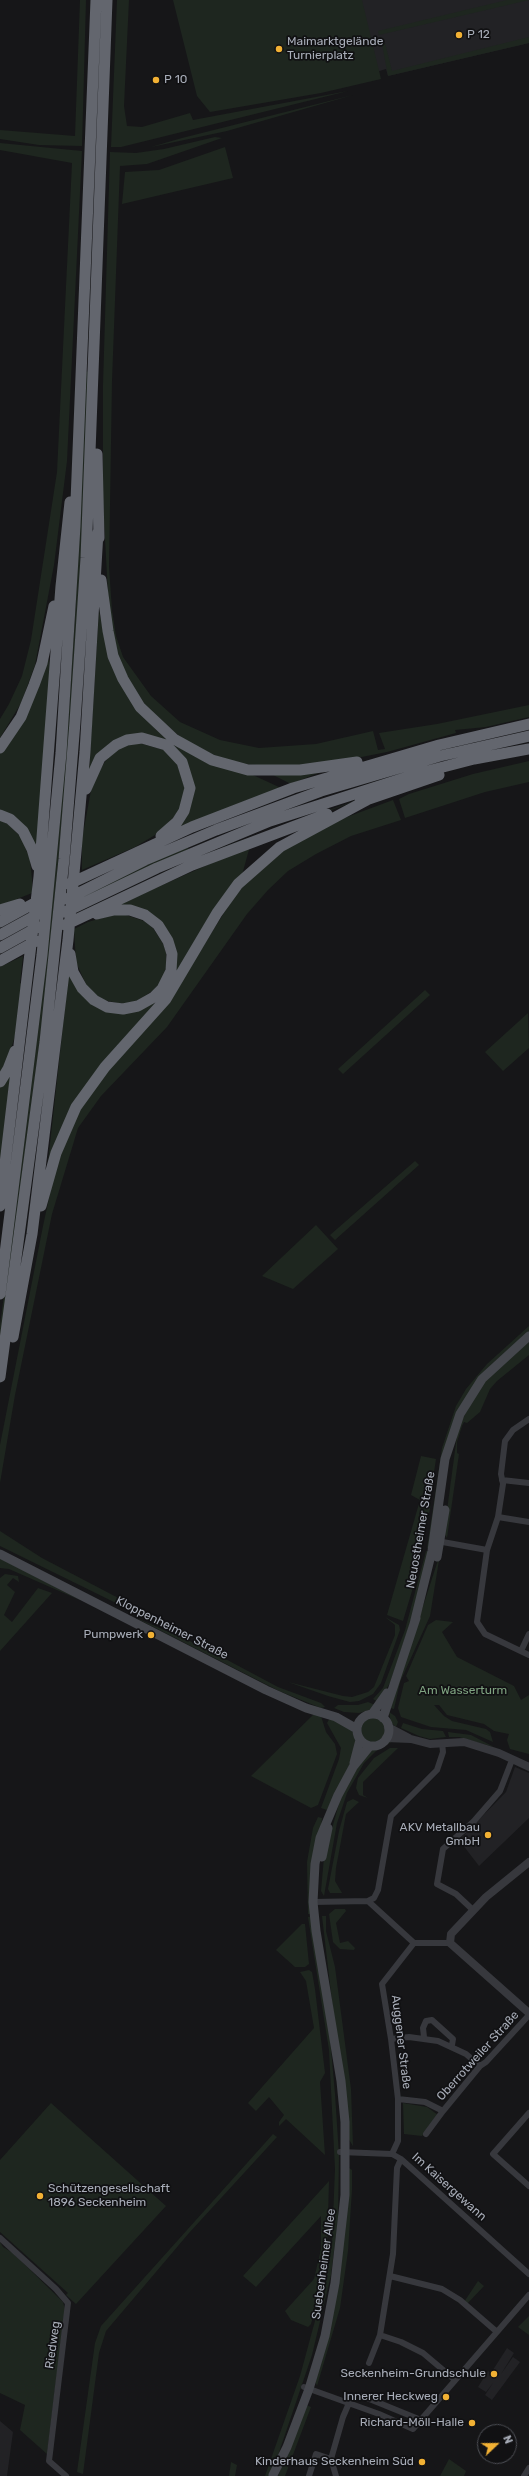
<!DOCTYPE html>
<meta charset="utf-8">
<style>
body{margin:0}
#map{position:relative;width:529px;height:2476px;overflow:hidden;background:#161618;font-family:Rubik,sans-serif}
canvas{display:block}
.north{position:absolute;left:477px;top:2424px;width:40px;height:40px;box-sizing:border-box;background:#111113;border:1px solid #4d4f55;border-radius:50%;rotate:68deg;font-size:11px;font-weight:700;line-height:16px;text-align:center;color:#a8adb8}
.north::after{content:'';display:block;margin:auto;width:14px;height:18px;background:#f2b134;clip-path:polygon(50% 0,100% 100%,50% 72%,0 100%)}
</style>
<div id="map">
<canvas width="529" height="2476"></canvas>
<div class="north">N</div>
</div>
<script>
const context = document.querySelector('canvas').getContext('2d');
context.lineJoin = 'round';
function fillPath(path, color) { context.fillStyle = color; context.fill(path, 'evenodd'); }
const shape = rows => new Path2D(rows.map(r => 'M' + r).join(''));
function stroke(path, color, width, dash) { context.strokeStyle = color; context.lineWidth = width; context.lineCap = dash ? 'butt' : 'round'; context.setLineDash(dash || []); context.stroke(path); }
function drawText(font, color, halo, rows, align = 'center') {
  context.font = font + ' Rubik,sans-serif'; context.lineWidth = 3.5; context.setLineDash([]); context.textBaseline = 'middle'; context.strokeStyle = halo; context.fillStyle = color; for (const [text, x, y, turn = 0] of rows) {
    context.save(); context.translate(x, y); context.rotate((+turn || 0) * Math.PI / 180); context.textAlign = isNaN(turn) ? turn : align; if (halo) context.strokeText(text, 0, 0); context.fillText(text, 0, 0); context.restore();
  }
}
const built = shape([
 [178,0,529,0,529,43,388,76,386,69,357,78],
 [515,1767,529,1773,529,1818,479,1866,459,1840,506,1792],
 [507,2348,514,2353,501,2374,513,2357,520,2362,492,2400,485,2395,493,2383,486,2392,478,2387,488,2371,491,2373],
 [0,2421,13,2432,7,2476,0,2476]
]);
const green = shape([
 [80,0,86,0,82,146,39,145,0,139,0,130,75,136],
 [117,0,129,0,124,106,127,126,142,127,190,113,193,120,348,91,121,147,111,147],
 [173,0,362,0,381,79,321,93,210,112,197,96],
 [507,0,529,0,379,35,378,31],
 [529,37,529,43,388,76,382,44,385,43,392,71],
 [353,95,227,131,151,147,182,138],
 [215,137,222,138,147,164,120,166,112,381,109,567,112,610,116,636,123,657,151,696,180,722,220,740,259,748,316,744,373,731,378,750,385,749,379,733,437,724,529,705,529,717,486,727,455,730,456,733,387,752,331,763,294,767,237,764,191,746,145,707,120,666,109,612,103,502,103,385,110,152,136,153,164,149],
 [0,143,82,151,67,461,54,565,35,665,21,703,0,738,0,719,9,704,22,676,31,640,57,472,72,163,0,150],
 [225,147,233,178,122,204,125,172,159,170],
 [89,371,84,507,68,760,44,1009,0,1346,0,1325,16,1205,68,724,75,615,86,372],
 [99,610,104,636,156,730,281,788,177,829,185,815,184,758,132,736,89,772],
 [49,659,50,671,37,847,0,812,0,754,9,743],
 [139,743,164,750,177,762,185,790,182,803,175,816,155,835,135,847,82,870,82,839,92,785,104,763,112,753,126,745],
 [529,761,529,782,485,792,405,818,399,799,409,794,473,774],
 [318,773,291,784,273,775],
 [375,794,326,812,80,912,180,865,234,843],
 [393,800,401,820,351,836,316,854,288,871,268,890,247,914,167,1027,101,1096,78,1128,52,1214,15,1395,0,1483,0,1445,43,1226,56,1166,83,1102,202,948,234,897,246,883,287,848,339,820],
 [0,820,8,824,21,837,30,859,32,879,32,893,17,899,18,901,0,905],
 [187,846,189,849,82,899,82,895],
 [250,846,242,875,174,981,113,1053,48,1162,69,971,72,977,118,1012,169,982,165,930,113,907],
 [112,915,126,915,144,921,153,928,164,945,166,953,166,968,162,980,154,990,135,1002,123,1004,103,1000,88,989,76,962,74,929,88,922],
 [23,956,20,983,23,985,15,1036,8,1058,0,1073,0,967],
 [425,990,430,995,343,1074,338,1069],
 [528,1013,529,1048,503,1071,485,1052],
 [11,1070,0,1170,0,1086],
 [415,1161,419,1165,335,1240,330,1235],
 [316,1225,338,1249,293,1289,262,1276],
 [529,1326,529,1332,492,1364,460,1406,430,1549,427,1548,442,1448,456,1406,466,1389,487,1364],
 [529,1340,529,1355,497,1381,490,1389,480,1412,467,1423,464,1422,462,1426,457,1442,457,1453,459,1454,447,1538,444,1533,458,1428,478,1389,491,1375],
 [421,1456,436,1459,430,1499,422,1500,431,1504,415,1581,403,1621,387,1615,420,1500,411,1495],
 [0,1531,42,1558,189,1635,118,1604,0,1546],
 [426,1551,430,1552,417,1602,390,1683,378,1702,373,1699,383,1688,405,1630],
 [440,1554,430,1616,400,1682,394,1709,390,1708],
 [0,1558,82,1601,9,1569,0,1568],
 [5,1574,18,1576,19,1582,13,1578,7,1585,15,1592,4,1615,12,1622,38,1588,52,1593,0,1651,0,1578],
 [132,1616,201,1646,278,1687,321,1703,325,1707,321,1708,279,1691],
 [385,1617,399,1625,400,1630,381,1683,373,1694,359,1701,350,1702,328,1696,288,1682,343,1696,352,1697,368,1692,374,1687,395,1635,395,1625],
 [436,1620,453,1622,442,1632,457,1657,514,1686,521,1700,529,1695,529,1754,510,1749,507,1740,509,1734,494,1731,484,1724,447,1715,439,1705,434,1705,444,1716,452,1721,486,1729,490,1732,493,1742,466,1730,431,1727,401,1717,398,1708,404,1683,409,1681,406,1676,428,1625],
 [368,1702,375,1705,370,1710,359,1713,344,1712,334,1708,338,1705,358,1705],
 [389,1712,395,1716,398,1722,396,1727,391,1723],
 [315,1713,321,1716,326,1732,335,1744,337,1754,318,1805,311,1808,251,1776],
 '361 1730a12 12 0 1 1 24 0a12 12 0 1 1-24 0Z',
 [330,1718,348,1726,354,1733,356,1743,350,1764,327,1810,321,1808,339,1759,341,1748,327,1723],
 [403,1723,422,1729,443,1731,446,1737,430,1739,419,1736,401,1728],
 [448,1732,471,1735,494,1747,459,1737,449,1737],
 [395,1740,376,1751,364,1763,347,1793,337,1823,324,1896,321,1891,324,1857,342,1793,352,1775,371,1750],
 [390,1748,398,1748,363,1782,363,1795,368,1798,359,1795,356,1788,358,1778,374,1758],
 [353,1799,359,1802,346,1814,336,1868,335,1881,342,1893,330,1893,328,1889,339,1831,347,1802],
 [318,1817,322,1818,312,1914,308,1914,307,1862,313,1828],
 [335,1909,345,1909,346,1911,336,1923,340,1943,348,1941,355,1948,354,1950,340,1949,333,1942,329,1914],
 [312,1916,329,2026,335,2094,339,2155,338,2219,331,2275,312,2355,272,2473,270,2476,265,2476,300,2376,325,2284,332,2244,335,2169,329,2050,308,1917],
 [322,1916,326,1916,326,1931,335,1967,351,2089,353,2146,348,2138],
 [302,1924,305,1924,309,1964,305,1967,295,1967,276,1950],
 [309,1970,312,1972,315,1989,325,2073,320,2082,325,2155,286,2119,279,2126,279,2122,284,2115,269,2097,256,2111,248,2103,314,2028,306,1981,300,1972],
 [51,2103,166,2206,76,2304,66,2295,68,2293,0,2232,0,2160],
 [403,2103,427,2107,438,2115,422,2136,404,2134],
 [273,2134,277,2137,189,2233,106,2331,99,2353,83,2474,77,2472,95,2343,101,2326],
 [348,2167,352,2170,352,2190,348,2251,340,2308,317,2386,315,2381,325,2341],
 [329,2181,327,2253,319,2295,311,2324,308,2327,291,2320,285,2311,314,2279,321,2249,321,2216,256,2287,243,2276],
 [0,2242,3,2247,13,2253,63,2302,65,2309,47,2454,20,2430,25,2405,0,2393],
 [478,2281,484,2286,467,2304,464,2302],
 [529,2316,529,2335,518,2327],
 [306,2405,311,2407,285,2476,278,2476],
 [449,2459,466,2471,464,2476,440,2476],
 [231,2462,237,2465,235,2476,229,2476]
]);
const minor = shape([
 [529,1419,513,1430,505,1441,501,1474,503,1484,498,1517,487,1550,477,1622,485,1634,529,1655],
 [502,1480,529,1483],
 [498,1517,529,1522],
 [437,1541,487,1550],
 [521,1651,529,1634],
 [368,1901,374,1898,378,1890,391,1816,437,1770,443,1752,442,1743],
 [313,1902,368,1901,414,1943,450,1943],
 [473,1910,456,1894,437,1884,443,1849,474,1821,500,1791,512,1760],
 [424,2037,423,2028,426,2021,432,2020,453,2039,452,2045],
 [391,2039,409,2037,438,2041,466,2054,480,2066],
 [398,2099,425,2102,443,2111,480,2066,486,2062,529,2015],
 [529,2113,493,2154,529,2186],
 [426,2134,443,2111],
 [340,2152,392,2154,401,2159,529,2274],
 [392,2154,398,2141,398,2099,391,2039,382,1984,414,1943],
 [401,2159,397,2168,393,2254,380,2335,401,2342,423,2353,455,2380],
 [0,2238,56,2289,68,2303,49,2461,66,2476],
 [390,2276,442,2289,460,2300,497,2332],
 [369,2363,380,2335],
 [304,2387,379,2414,413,2429,529,2295],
 [309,2476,316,2454,331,2459],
 [336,2476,331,2459,343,2417,352,2396,362,2396,421,2420],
 [524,2476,529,2468]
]);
const tertiary = shape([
 [388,1727,409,1738],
 [386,1738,411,1739,430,1744,464,1742,499,1753,529,1767],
 [529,1862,486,1897,451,1934,450,1943,529,2013]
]);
const secondary = shape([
 [0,1554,266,1690,306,1708,336,1717,357,1729],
 [437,1557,445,1510],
 [414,1624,432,1551,445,1459,460,1414,482,1379,529,1336],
 [372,1714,387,1693],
 '357 1730a16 16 0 1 1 32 0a16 16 0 1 1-32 0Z',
 [383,1718,416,1618],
 [354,1763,360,1740],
 [322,1857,328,1828],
 [273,2475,287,2447,309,2389,325,2336,335,2283,345,2195,345,2122,341,2081,316,1931,313,1902,315,1864,320,1838,338,1795,353,1767,370,1746]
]);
const motorway = shape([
 [97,454,99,538],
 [101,580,108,631,113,656,123,679,140,707,174,739,212,760,248,770,300,770,357,762],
 [0,748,21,717,34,685,42,663,54,606],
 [86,789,100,758,116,745,127,740,142,738,166,745,182,762,190,788,184,811,177,822,161,836],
 [360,802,439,775],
 [0,815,10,819,23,831,32,849,37,866],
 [69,884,192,827,293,788,439,745,529,724],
 [67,899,145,860,216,830,321,791,440,756,529,736],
 [0,910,20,904],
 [65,912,157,868,270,821,420,773,474,759,529,749],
 [0,922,40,900],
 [65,925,192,865,327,814],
 [0,935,40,913],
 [0,948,38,927],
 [70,954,73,972,82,988,94,1000,107,1007,123,1009,138,1006,154,997,162,989,171,971,172,954,168,941,158,925,145,915,130,910,114,910,97,914],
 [0,961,36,941],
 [0,1082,8,1069,15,1051],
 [0,1206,39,877,61,586,70,502],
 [41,1206,56,1153,76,1107,105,1067,166,999,217,913,238,884,280,847,367,800],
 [0,1294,42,955,61,753,75,526,96,0],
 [13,1337,32,1234,68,940,85,752,98,532],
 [0,1377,45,1042,64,859,75,722,86,558,107,0]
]);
const markers = [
 [459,35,4,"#f2b134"],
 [279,49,4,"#f2b134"],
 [156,80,4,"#f2b134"],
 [151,1635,4,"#f2b134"],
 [488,1835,4,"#f2b134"],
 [40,2196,4,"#f2b134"],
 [494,2374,4,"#f2b134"],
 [446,2397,4,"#f2b134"],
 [472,2423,4,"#f2b134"],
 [422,2462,4,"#f2b134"]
];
const poiNames = [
 ["P 12",467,35,"left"],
 ["Maimarktgelände",287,42,"left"],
 ["Turnierplatz",287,56,"left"],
 ["P 10",164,80,"left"],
 ["Pumpwerk",143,1635],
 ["AKV Metallbau",480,1828],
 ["GmbH",480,1842],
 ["Schützengesellschaft",48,2189,"left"],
 ["1896 Seckenheim",48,2203,"left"],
 ["Seckenheim-Grundschule",486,2374],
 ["Innerer Heckweg",438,2397],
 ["Richard-Möll-Halle",464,2423],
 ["Kinderhaus Seckenheim Süd",414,2462]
];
const streetNames = [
 ["Neuostheimer Straße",421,1530,-80],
 ["Kloppenheimer Straße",172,1628,27],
 ["Auggener Straße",401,2042,83],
 ["Oberrotweiler Straße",478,2056,-48],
 ["Im Kaisergewann",449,2187,42],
 ["Suebenheimer Allee",324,2264,-82],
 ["Riedweg",53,2345,-82]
];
const parkNames = [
 ["Am Wasserturm",463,1691]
];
fillPath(built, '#222225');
fillPath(green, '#1e261f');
stroke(minor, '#37383d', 6);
stroke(tertiary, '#37383d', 8);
stroke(secondary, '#45474d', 9);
stroke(motorway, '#63666e', 11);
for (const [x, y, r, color] of markers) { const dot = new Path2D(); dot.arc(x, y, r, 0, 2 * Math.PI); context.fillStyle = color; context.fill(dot); stroke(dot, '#111113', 1.5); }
drawText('12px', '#a8adb8', '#111113', poiNames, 'right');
drawText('12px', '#a8adb8', '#111113', streetNames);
drawText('12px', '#7fa381', '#111113', parkNames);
</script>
